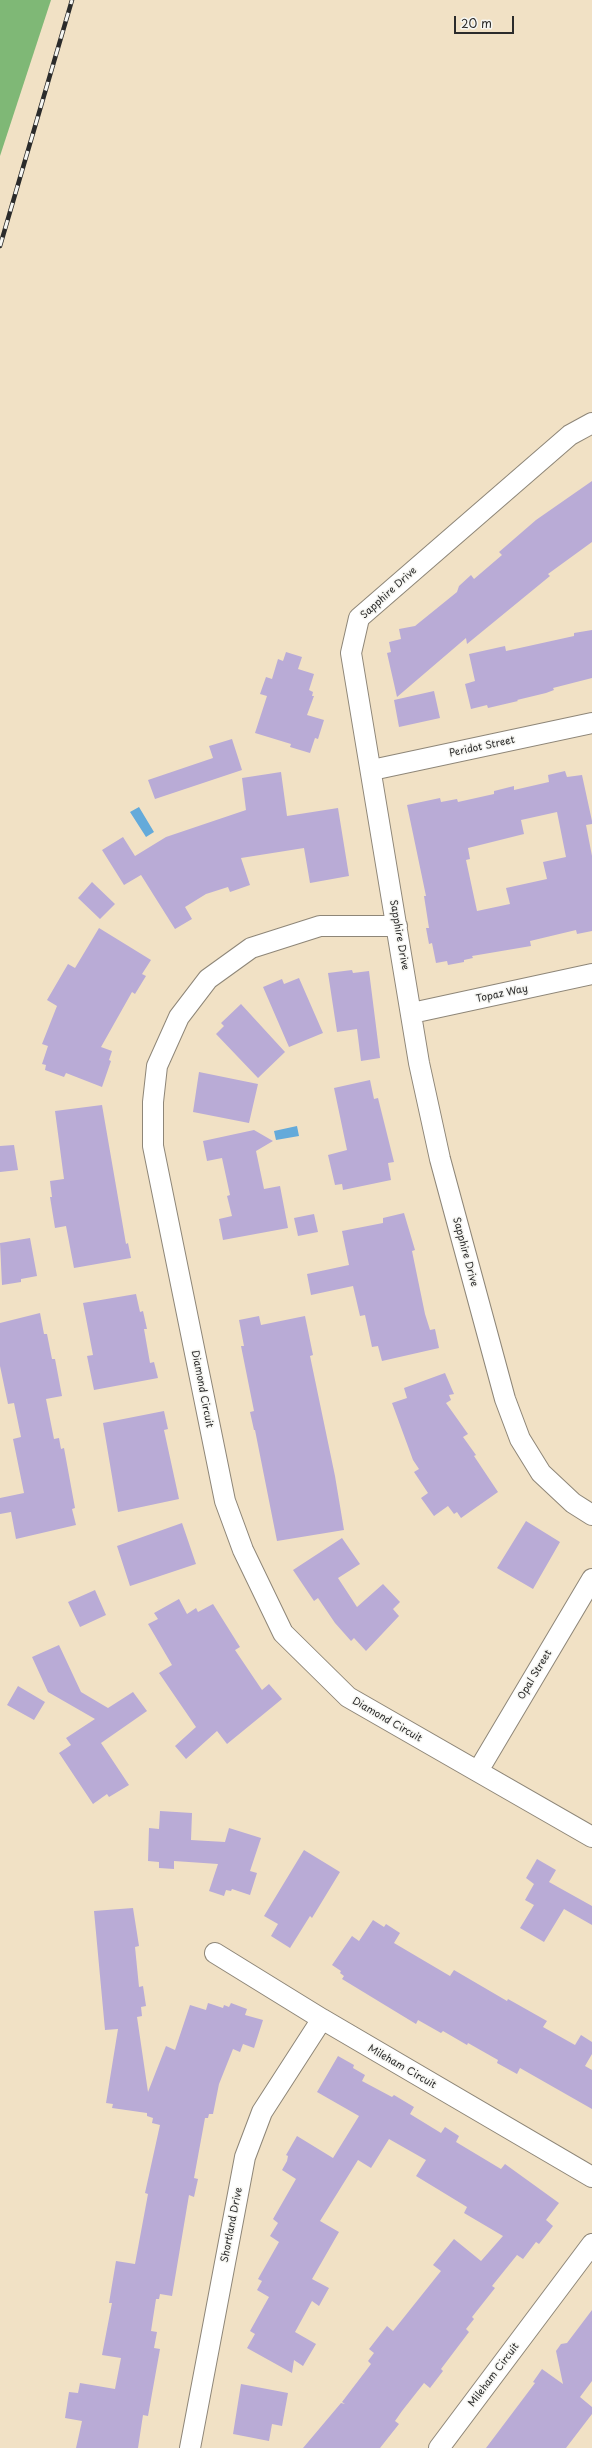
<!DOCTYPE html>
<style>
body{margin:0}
#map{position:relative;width:592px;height:2448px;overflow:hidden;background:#f1e1c5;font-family:"Playpen Sans",sans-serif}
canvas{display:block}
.scale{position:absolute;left:454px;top:16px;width:60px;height:18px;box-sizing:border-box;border:2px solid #2b2b2b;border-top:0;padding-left:5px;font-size:12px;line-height:14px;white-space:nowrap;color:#2b2b2b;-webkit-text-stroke:3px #f6f6f2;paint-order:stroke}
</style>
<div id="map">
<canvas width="592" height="2448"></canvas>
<div class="scale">20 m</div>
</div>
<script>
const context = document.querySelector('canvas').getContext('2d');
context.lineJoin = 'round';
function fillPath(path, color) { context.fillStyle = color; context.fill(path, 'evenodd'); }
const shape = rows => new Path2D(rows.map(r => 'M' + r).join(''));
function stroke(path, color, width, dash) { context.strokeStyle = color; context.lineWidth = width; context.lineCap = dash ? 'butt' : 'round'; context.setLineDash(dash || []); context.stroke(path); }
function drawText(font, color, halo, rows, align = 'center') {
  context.font = font + ' "Playpen Sans",sans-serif'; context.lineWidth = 3; context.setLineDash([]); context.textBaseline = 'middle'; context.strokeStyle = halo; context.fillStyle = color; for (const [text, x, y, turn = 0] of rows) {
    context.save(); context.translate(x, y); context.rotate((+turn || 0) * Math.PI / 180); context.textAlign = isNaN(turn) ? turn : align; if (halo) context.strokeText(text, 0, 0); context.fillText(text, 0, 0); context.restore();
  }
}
const forest = shape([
 [0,0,51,0,0,156]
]);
const water = shape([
 [139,807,154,832,146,837,130,812],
 [297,1126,299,1136,276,1140,274,1131]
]);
const building = shape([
 [592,481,592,542,548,574,550,576,467,644,466,638,397,697,387,653,391,652,389,642,401,639,399,629,415,626,457,592,459,586,471,575,474,579,502,555,499,552,536,520],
 [592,630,592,678,553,688,554,690,546,693,517,700,518,701,488,708,487,705,471,709,465,684,475,681,469,654,505,646,506,651,574,636,574,633],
 [286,652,302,657,298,669,314,674,309,690,313,692,312,696,314,696,307,715,324,720,318,739,315,738,310,753,290,747,291,744,255,733,267,696,260,694,266,677,272,679,278,659,283,661],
 [434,691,440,718,399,727,394,700],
 [232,739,242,770,155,799,148,780,213,758,209,746],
 [565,771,567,777,582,775,592,821,592,824,586,825,592,856,592,931,577,934,576,930,530,941,531,946,472,956,473,958,464,960,464,962,448,965,447,961,436,963,432,943,429,944,426,928,429,928,424,896,426,896,407,805,440,798,441,802,457,799,458,802,494,794,494,791,514,786,514,790,549,782,548,775],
 [557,812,566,857,543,862,547,879,506,888,510,904,477,911,466,860,470,859,468,848,524,834,521,820],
 [281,772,287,816,338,808,349,876,310,883,304,848,241,858,250,885,230,892,228,887,206,894,185,907,192,919,175,929,141,875,124,885,102,850,123,837,135,856,166,837,246,810,242,778],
 [92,882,115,904,100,919,78,898],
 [99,928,151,960,142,974,146,976,135,994,132,992,101,1047,112,1051,109,1060,111,1061,102,1087,66,1073,64,1077,45,1070,46,1065,42,1064,48,1046,42,1044,57,1006,47,1000,68,964,75,968],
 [352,970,353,973,369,971,380,1058,361,1061,357,1029,337,1032,328,973],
 [299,978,323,1033,289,1047,263,987,282,979,284,984],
 [241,1004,285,1052,258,1078,216,1034,224,1026,221,1023],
 [199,1072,258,1084,249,1123,193,1112],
 [370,1080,374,1099,378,1098,394,1162,388,1163,391,1180,343,1190,342,1184,335,1185,328,1155,347,1150,334,1088],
 [102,1105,126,1244,128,1243,131,1258,74,1268,66,1226,55,1228,50,1197,52,1197,50,1181,64,1179,55,1111],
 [254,1130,273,1141,256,1151,264,1189,280,1186,288,1228,223,1240,219,1219,232,1216,227,1196,230,1195,222,1158,207,1161,203,1141],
 [14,1145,18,1170,0,1172,0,1146],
 [404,1213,415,1250,412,1251,425,1314,430,1330,435,1329,439,1348,382,1361,378,1346,372,1347,365,1315,360,1316,353,1286,311,1295,307,1274,349,1265,342,1231,383,1223,383,1218],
 [314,1214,318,1232,298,1236,294,1218],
 [30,1238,37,1276,21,1279,21,1282,2,1285,0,1243],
 [136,1294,140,1312,143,1311,147,1329,144,1329,150,1363,154,1362,158,1378,94,1390,87,1356,93,1355,83,1303],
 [40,1313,44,1334,47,1334,52,1359,55,1359,62,1396,46,1399,54,1439,59,1438,61,1449,64,1448,75,1508,72,1509,76,1525,16,1539,11,1512,0,1514,0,1498,24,1493,13,1439,21,1437,14,1403,8,1404,0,1366,0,1323],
 [259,1316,261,1325,305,1316,313,1355,310,1356,335,1476,344,1530,277,1541,255,1430,254,1430,250,1412,254,1411,241,1346,244,1346,239,1320],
 [445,1373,454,1394,449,1395,451,1400,446,1403,468,1434,463,1437,476,1455,474,1456,498,1492,461,1518,457,1512,454,1514,448,1506,434,1516,421,1498,428,1493,414,1472,419,1469,413,1460,392,1403,407,1398,404,1388],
 [164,1411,168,1429,164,1430,179,1499,118,1512,103,1423],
 [526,1521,560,1542,533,1589,497,1568],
 [182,1523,196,1564,130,1586,117,1546],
 [342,1538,360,1564,338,1578,357,1607,383,1584,400,1602,393,1609,399,1616,366,1651,354,1638,351,1641,335,1623,318,1598,314,1601,293,1570],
 [95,1590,106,1615,80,1627,68,1602],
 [179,1599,187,1614,196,1608,198,1612,213,1604,240,1647,235,1650,262,1690,269,1684,282,1699,227,1744,217,1731,186,1759,175,1746,196,1727,159,1673,172,1665,148,1624,158,1619,154,1613],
 [59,1645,81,1692,108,1708,133,1692,147,1711,101,1743,129,1785,109,1797,107,1794,93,1804,59,1753,71,1745,66,1738,95,1719,48,1692,32,1657],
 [18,1686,45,1702,34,1720,7,1705],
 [160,1811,192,1813,191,1840,225,1842,229,1828,261,1838,250,1871,257,1873,250,1895,232,1889,231,1891,226,1890,224,1896,209,1891,218,1864,174,1861,174,1869,159,1868,159,1862,148,1861,149,1828,159,1829],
 [304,1850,340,1872,312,1918,310,1916,290,1948,271,1936,278,1924,264,1916],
 [537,1859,556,1870,549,1882,592,1906,592,1925,564,1909,544,1942,520,1928,534,1905,525,1900,534,1884,526,1878],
 [133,1908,139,1946,135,1947,139,1987,143,1986,146,2006,141,2007,142,2016,137,2017,148,2092,166,2046,175,2050,190,2005,206,2010,208,2003,223,2008,224,2005,229,2007,231,2003,247,2009,245,2015,263,2020,254,2048,243,2044,240,2052,233,2049,219,2084,213,2114,209,2114,208,2118,205,2118,194,2178,198,2179,194,2197,189,2195,172,2296,160,2294,159,2299,156,2299,151,2331,157,2332,154,2348,160,2349,148,2416,143,2415,138,2448,76,2448,82,2421,65,2418,69,2392,78,2393,80,2383,115,2389,121,2358,102,2355,112,2303,109,2303,116,2261,135,2264,148,2194,145,2193,160,2125,152,2123,153,2118,147,2116,147,2113,112,2108,113,2104,106,2103,118,2029,105,2030,94,1911],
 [373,1920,384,1927,386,1924,400,1933,394,1943,450,1976,454,1970,507,2001,508,1999,547,2021,543,2027,575,2045,581,2035,592,2042,592,2054,585,2066,592,2070,592,2109,520,2068,517,2074,497,2063,498,2060,468,2043,467,2045,443,2031,441,2033,418,2020,416,2024,342,1979,344,1976,340,1973,341,1971,332,1965,352,1936,359,1941],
 [338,2056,354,2065,353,2068,365,2075,362,2081,392,2097,394,2095,414,2107,410,2114,441,2133,445,2127,459,2136,456,2142,501,2169,505,2164,559,2203,546,2220,553,2226,539,2244,536,2242,523,2259,517,2255,492,2286,495,2288,472,2317,474,2319,466,2329,469,2332,441,2369,443,2371,430,2388,424,2383,402,2411,395,2421,399,2424,380,2448,303,2448,341,2403,345,2404,342,2402,371,2364,368,2361,374,2353,369,2349,387,2326,393,2331,441,2271,433,2265,454,2239,481,2261,503,2236,464,2213,467,2207,416,2176,426,2160,389,2139,371,2168,358,2160,320,2221,339,2232,312,2279,329,2288,319,2306,312,2301,295,2332,316,2344,303,2366,294,2360,292,2373,247,2348,255,2334,250,2331,269,2297,257,2290,262,2281,258,2279,279,2242,270,2236,278,2223,273,2219,296,2179,282,2170,287,2161,288,2156,286,2155,297,2136,333,2158,359,2116,317,2092],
 [592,2310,592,2381,580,2397,592,2407,592,2414,566,2448,486,2448,535,2383,533,2382,542,2369,563,2384,556,2351,561,2344,567,2343],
 [241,2384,288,2393,282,2426,272,2424,269,2441,233,2434]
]);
const minor = shape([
 [592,423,570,435,359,618,351,653,419,1063,440,1159,505,1399,520,1439,541,1473,573,1503,592,1515],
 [372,770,592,723],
 [397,926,320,926,251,948,208,979,179,1017,157,1066,153,1102,153,1146,225,1501,243,1550,283,1633,348,1697,592,1837],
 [412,1013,592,974],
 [478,1771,592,1579],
 [215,1953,322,2019,592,2177],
 [190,2448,245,2157,262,2112,322,2019],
 [439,2448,592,2244]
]);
const rail = shape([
 [0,246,72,0]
]);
const streetNames = [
 ["Sapphire Drive",389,593,-42],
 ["Peridot Street",482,747,-12],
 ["Sapphire Drive",399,935,80],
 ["Topaz Way",502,994,-12],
 ["Sapphire Drive",465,1252,75],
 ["Diamond Circuit",202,1389,79],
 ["Opal Street",535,1675,-59],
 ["Diamond Circuit",387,1720,30],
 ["Mileham Circuit",402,2067,30],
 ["Shortland Drive",232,2225,-79],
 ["Mileham Circuit",494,2375,-53]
];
fillPath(forest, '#7fb876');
fillPath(water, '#64aada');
fillPath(building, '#b9abd6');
stroke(minor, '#8e8678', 22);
stroke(minor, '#fff', 20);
stroke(rail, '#2b2b2b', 4.5);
stroke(rail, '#f6f6f2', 3, [9]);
drawText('10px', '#2b2b2b', '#f6f6f2', streetNames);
</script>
